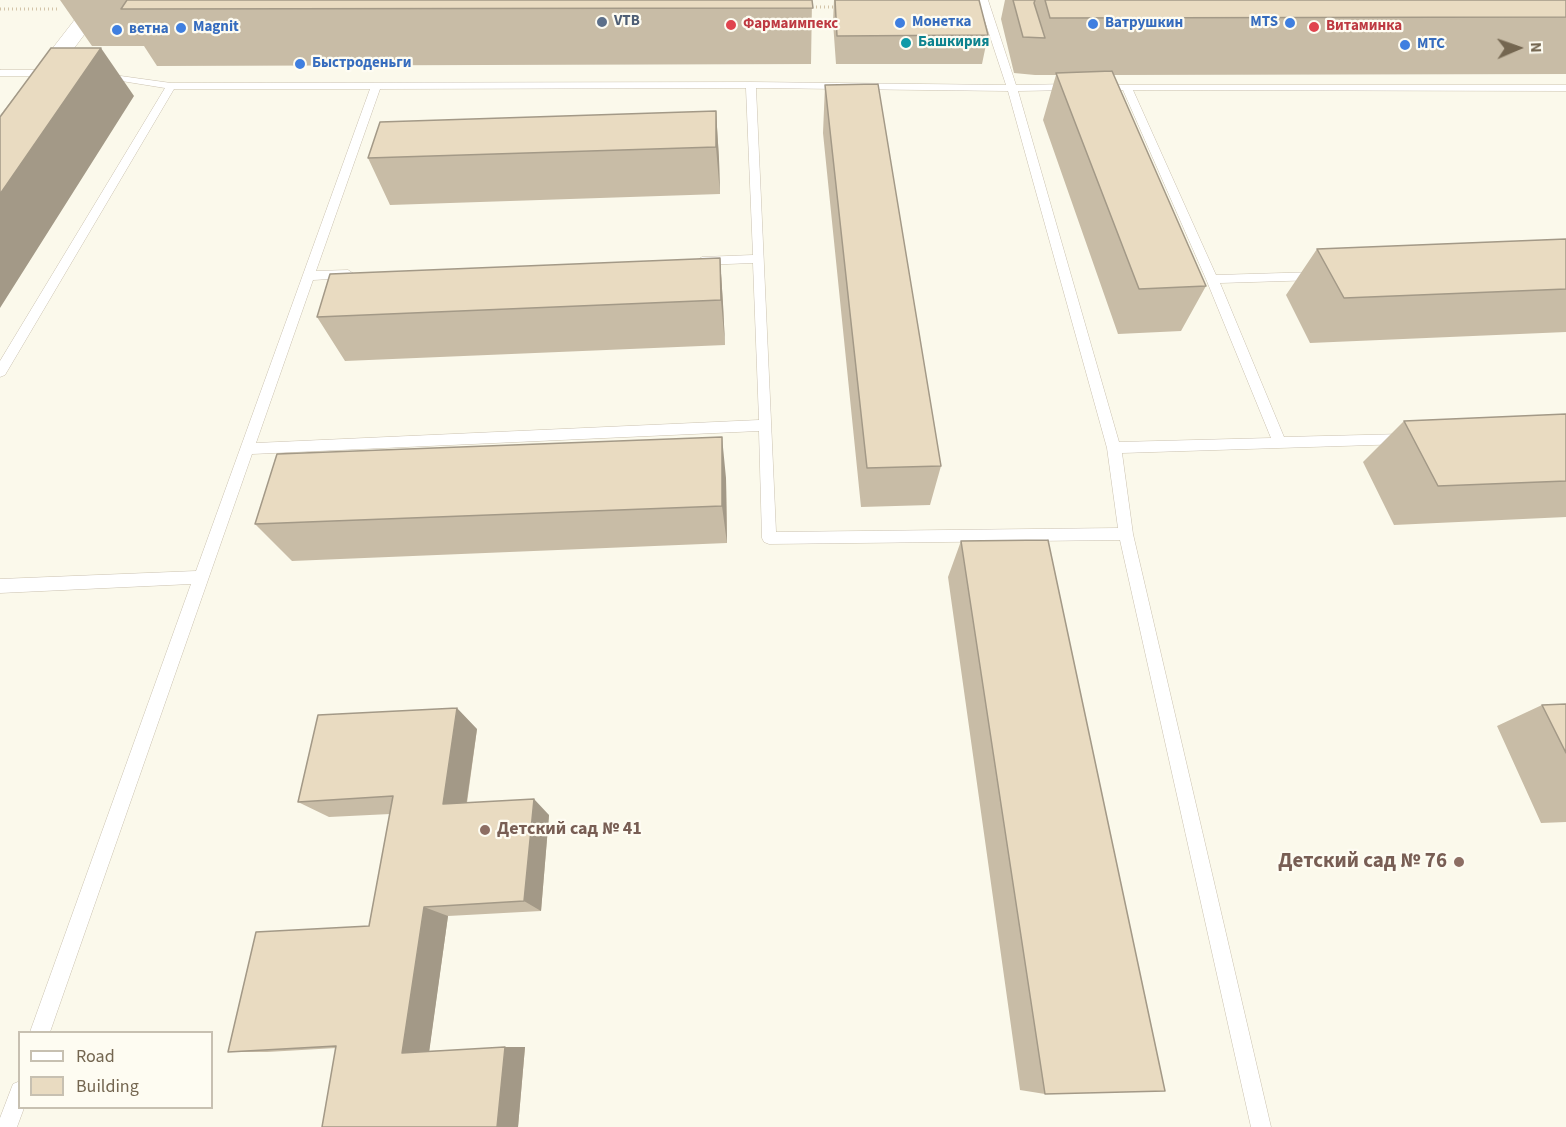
<!DOCTYPE html>
<meta charset="utf-8">
<style>
body{margin:0}
#map{position:relative;width:1566px;height:1127px;overflow:hidden;background:#fbf9eb;font-family:"Source Sans 3",sans-serif}
canvas{display:block}
.legend{position:absolute;left:18px;top:1031px;width:195px;height:78px;box-sizing:border-box;background:#fefcf2;border:2px solid #c7c0b1;margin:0;padding:8px 10px;list-style:none;font-size:18px;color:#746650}
.legend li{display:flex;align-items:center;gap:12px;height:30px}
.legend b{width:30px;border:2px solid #c7c0b1}
.north{position:absolute;left:1488px;top:18px;width:60px;height:60px;-webkit-text-stroke:4px #fefcf2;paint-order:stroke;rotate:88deg;font-size:16px;font-weight:700;line-height:24px;text-align:center;color:#746650}
.north::after{content:'';display:block;margin:auto;width:21px;height:27px;background:#746650;clip-path:polygon(50% 0,100% 100%,50% 72%,0 100%)}
</style>
<div id="map">
<canvas width="1566" height="1127"></canvas>
<ul class="legend">
<li><b style="height:8px;background:#fff"></b>Road</li>
<li><b style="height:16px;background:#e9dbc1"></b>Building</li>
</ul>
<div class="north">N</div>
</div>
<script>
const context = document.querySelector('canvas').getContext('2d');
context.lineJoin = 'round';
const shape = rows => new Path2D(rows.map(r => 'M' + r).join(''));
function stroke(path, color, width, dash) { context.strokeStyle = color; context.lineWidth = width; context.lineCap = dash ? 'butt' : 'round'; context.setLineDash(dash || []); context.stroke(path); }
function fillPath(path, color) { context.fillStyle = color; context.fill(path, 'evenodd'); }
function drawText(font, color, halo, rows, align = 'center') {
  context.font = font + ' "Source Sans 3",sans-serif'; context.lineWidth = 4.5; context.setLineDash([]); context.textBaseline = 'middle'; context.strokeStyle = halo; context.fillStyle = color; for (const [text, x, y, turn = 0] of rows) {
    context.save(); context.translate(x, y); context.rotate((+turn || 0) * Math.PI / 180); context.textAlign = isNaN(turn) ? turn : align; if (halo) context.strokeText(text, 0, 0); context.fillText(text, 0, 0); context.restore();
  }
}
const path = shape([
 [808,7,836,7],
 [0,9,57,9]
]);
const service = shape([
 [978,0,988,0,1016,85,1073,84,1078,87,1073,90,1018,91,1119,442,1271,438,1206,279,1123,90,1100,90,1095,87,1096,85,1566,85,1566,91,1133,90,1216,275,1317,272,1323,276,1317,280,1220,283,1284,437,1404,434,1411,439,1404,444,1122,453,1133,534,1271,1127,1251,1127,1120,540,769,544,764,542,762,538,759,431,252,454,50,1032,30,1032,191,584,0,593,0,579,196,571,370,89,174,89,5,375,0,377,0,361,165,88,103,78,98,75,99,73,171,83,751,82,1006,85,978,0],
 [746,88,753,255,702,257,696,261,702,265,753,263,759,420,256,443,313,280,348,278,354,274,348,270,316,271,380,89,746,88],
 [756,88,1008,91,1107,448,1118,528,776,532,756,88],
 [0,70,52,70,57,73,52,76,0,76,0,70],
 [20,1081,20,1108,24,1108,17,1127,0,1127,0,1118,13,1084,20,1081]
]);
const tertiary = shape([
 [90,0,110,0,8,137,0,139,0,116,90,0]
]);
const wall = shape([
 [60,0,812,0,811,64,157,66,144,46,92,46],
 [834,0,979,0,988,35,982,64,836,64,833,22],
 [1005,0,1566,0,1566,74,1113,75,1206,286,1181,331,1118,334,1043,120,1056,75,1035,75,1014,73,1001,19],
 [825,85,941,466,930,505,861,507,823,133],
 [716,111,719,159,720,194,390,205,368,158],
 [1566,239,1566,332,1310,343,1286,295,1317,249],
 [720,258,723,304,725,345,345,361,317,317],
 [1566,414,1566,517,1394,525,1363,462,1404,421],
 [726,478,727,543,292,561,255,524],
 [961,541,1045,1094,1020,1090,948,577],
 [1566,704,1566,822,1541,823,1497,726,1542,705],
 [477,729,467,803,549,815,541,911,448,916,429,1051,525,1047,518,1127,322,1127,336,1048,267,1052,228,1052,369,926,390,814,329,817,298,802]
]);
const shadedWall = shape([
 [101,48,134,96,0,308,0,194],
 [716,111,719,159,720,194,716,147],
 [720,258,723,304,725,345,721,300],
 [722,437,726,478,727,543,722,506],
 [457,708,477,729,464,820,443,804],
 [534,799,549,815,541,911,524,901],
 [424,907,448,916,429,1053,402,1053],
 [505,1047,525,1047,518,1127,497,1127]
]);
const building = shape([
 [127,0,812,0,813,8,121,9,127,0],
 [835,0,979,0,988,35,837,36,835,0],
 [1013,0,1035,0,1034,3,1045,38,1023,37,1013,0],
 [1045,0,1566,0,1566,17,1050,18,1045,0],
 [51,48,101,48,0,194,0,117,51,48],
 [1112,71,1206,286,1139,289,1056,73,1112,71],
 [878,84,941,466,867,468,825,85,878,84],
 [716,111,716,147,368,158,380,122,716,111],
 [1566,239,1566,289,1344,298,1317,249,1566,239],
 [720,258,721,300,317,317,330,274,720,258],
 [1566,414,1566,481,1438,486,1404,421,1566,414],
 [722,437,722,506,255,524,277,454,722,437],
 [1048,540,1165,1091,1045,1094,961,541,1048,540],
 [1566,704,1566,753,1542,705,1566,704],
 [457,708,443,804,534,799,524,901,424,907,402,1053,505,1047,497,1127,322,1127,336,1046,228,1052,256,932,369,926,393,796,298,802,318,715,457,708]
]);
const markers = [
 [602,22,6,"#5c6f8a"],
 [900,23,6,"#3f7fe0"],
 [1290,23,6,"#3f7fe0"],
 [1093,24,6,"#3f7fe0"],
 [731,25,6,"#e0444e"],
 [1314,27,6,"#e0444e"],
 [181,28,6,"#3f7fe0"],
 [117,30,6,"#3f7fe0"],
 [906,43,6,"#0f9aa8"],
 [1405,45,6,"#3f7fe0"],
 [300,64,6,"#3f7fe0"],
 [485,830,6,"#8d6e63"],
 [1459,862,6,"#8d6e63"]
];
const farServicenames = [
 ["VTB",614,22]
];
const farShopnames = [
 ["Монетка",912,23],
 ["MTS",1278,23,"right"],
 ["Ватрушкин",1105,24],
 ["Magnit",193,28],
 ["ветна",129,30],
 ["МТС",1417,45],
 ["Быстроденьги",312,64]
];
const farHealthnames = [
 ["Фармаимпекс",743,25],
 ["Витаминка",1326,27]
];
const farCulturenames = [
 ["Башкирия",918,43]
];
const educationNames = [
 ["Детский сад № 41",497,830]
];
const nearEducationnames = [
 ["Детский сад № 76",1447,862]
];
stroke(service, '#cac1af', 1);
stroke(tertiary, '#cac1af', 1);
stroke(path, '#d3c4a8', 3, [1, 3]);
fillPath(service, '#fff');
fillPath(tertiary, '#fff');
fillPath(wall, '#c8bca6');
fillPath(shadedWall, '#a39987');
fillPath(building, '#e9dbc1');
stroke(building, '#a39987', 1.5);
for (const [x, y, r, color] of markers) { const dot = new Path2D(); dot.arc(x, y, r, 0, 2 * Math.PI); context.fillStyle = color; context.fill(dot); stroke(dot, '#fefcf2', 2); }
drawText('bold 15px', '#4e5e75', '#fefcf2', farServicenames, 'left');
drawText('bold 15px', '#366cbe', '#fefcf2', farShopnames, 'left');
drawText('bold 15px', '#be3a42', '#fefcf2', farHealthnames, 'left');
drawText('bold 15px', '#0d838f', '#fefcf2', farCulturenames, 'left');
drawText('bold 18px', '#785e54', '#fefcf2', educationNames, 'left');
drawText('bold 21px', '#785e54', '#fefcf2', nearEducationnames, 'right');
</script>
